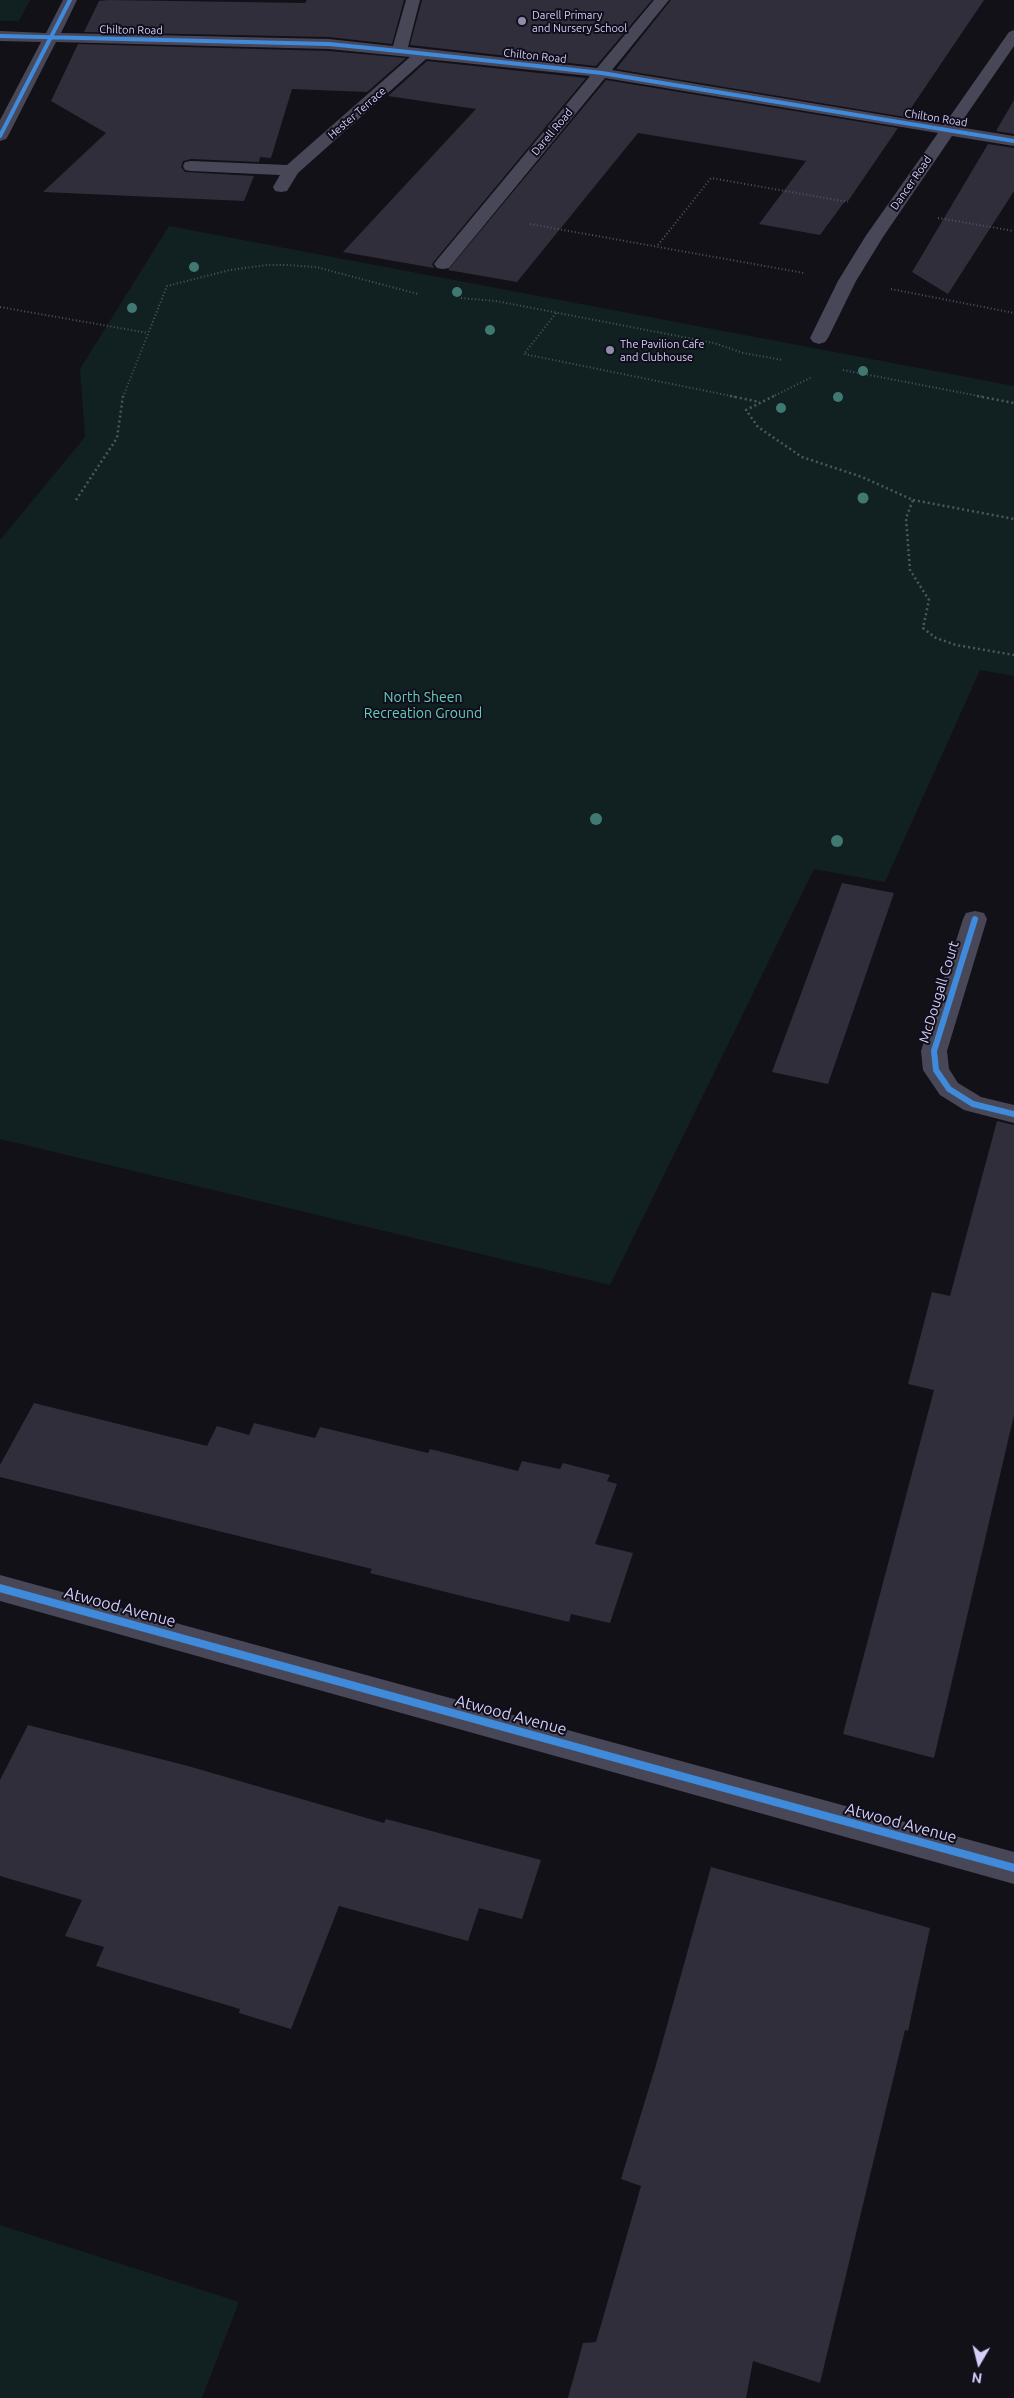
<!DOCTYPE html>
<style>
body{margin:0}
#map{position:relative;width:1014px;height:2398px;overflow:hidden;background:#121118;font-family:Ubuntu,sans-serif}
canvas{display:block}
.north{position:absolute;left:954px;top:2338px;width:50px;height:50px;-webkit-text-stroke:4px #110e1b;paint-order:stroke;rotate:188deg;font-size:14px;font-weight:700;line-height:20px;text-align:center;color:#d5cef8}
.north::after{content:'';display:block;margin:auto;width:18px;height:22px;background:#d5cef8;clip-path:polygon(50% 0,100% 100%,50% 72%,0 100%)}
</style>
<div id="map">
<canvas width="1014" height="2398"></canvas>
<div class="north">N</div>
</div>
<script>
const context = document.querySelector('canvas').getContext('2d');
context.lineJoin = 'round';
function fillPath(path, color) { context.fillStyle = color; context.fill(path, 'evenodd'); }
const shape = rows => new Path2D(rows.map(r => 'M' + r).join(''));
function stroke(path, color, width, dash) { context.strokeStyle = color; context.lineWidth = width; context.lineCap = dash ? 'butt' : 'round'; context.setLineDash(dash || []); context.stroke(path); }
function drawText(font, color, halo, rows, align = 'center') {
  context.font = font + ' Ubuntu,sans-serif'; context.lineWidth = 4; context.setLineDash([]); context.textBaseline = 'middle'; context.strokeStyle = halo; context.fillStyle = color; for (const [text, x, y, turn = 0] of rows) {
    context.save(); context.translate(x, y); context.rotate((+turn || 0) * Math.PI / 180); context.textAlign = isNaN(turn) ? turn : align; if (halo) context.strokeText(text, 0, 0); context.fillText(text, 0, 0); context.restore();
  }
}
const green = shape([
 [0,0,30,0,19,21,0,21],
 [169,226,1014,386,1014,676,980,670,885,882,814,869,610,1285,0,1139,0,540,85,437,80,369],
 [0,2225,239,2302,202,2398,0,2398]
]);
const building = shape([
 [108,0,305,3,307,0,404,0,392,44,329,37,84,32,99,1],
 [422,0,652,0,596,66,410,45],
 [671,0,984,0,905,117,616,69],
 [78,44,329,51,406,58,367,92,292,89,271,158,260,157,259,162,191,159,183,161,181,167,185,172,254,176,244,201,43,192,106,133,51,101],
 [427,61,586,78,436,259,432,264,434,268,343,252,476,109,388,96],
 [606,80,898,128,848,201,845,201,820,235,759,224,806,161,638,133,517,282,448,270],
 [1014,100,1014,134,996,131],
 [988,144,1014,148,1014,191,948,294,912,272],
 [842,883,894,893,828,1084,772,1072],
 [997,1121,1014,1125,1014,1415,934,1758,843,1734,934,1390,908,1384,932,1292,950,1296],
 [34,1403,207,1446,217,1426,249,1435,254,1423,315,1438,320,1427,428,1453,430,1449,518,1471,522,1461,560,1469,563,1463,610,1475,607,1481,617,1484,595,1544,633,1553,610,1623,571,1614,569,1622,470,1598,370,1573,372,1569,0,1477,0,1465],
 [28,1725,188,1766,384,1823,386,1819,541,1860,522,1919,479,1908,468,1941,339,1906,291,2029,239,2013,240,2009,96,1966,104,1947,65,1936,82,1900,0,1876,0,1780],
 [711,1867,930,1928,908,2031,905,2030,820,2383,753,2361,746,2398,568,2398,583,2343,596,2342,641,2186,621,2179,656,2065]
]);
const pathFar1 = shape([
 [938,218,1014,231],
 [530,224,804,273],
 [658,245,711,178,848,202],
 [891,289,1014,313],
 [461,298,496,301,714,343,743,353,783,360],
 [0,307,148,333],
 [556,313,524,354,736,397],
 [843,370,984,397],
 [123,397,167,286,230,270,267,265,287,265,316,267,418,294],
 [772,397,812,377]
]);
const path = shape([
 [730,396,760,402],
 [774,396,746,410,758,427,802,457,862,477,913,500,906,518,910,570,929,600,923,628,936,638,956,645,1014,655],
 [977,396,1014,403],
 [76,500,117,438,123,396],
 [913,500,1014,519]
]);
const minor = shape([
 [63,0,77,0,61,33,329,39,393,46,406,0,420,0,408,47,597,68,654,0,669,0,612,70,944,125,1009,32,1014,30,1014,46,958,127,1014,136,1014,146,952,136,883,237,856,281,828,338,825,342,819,344,813,342,810,338,838,281,865,237,938,133,605,78,449,268,443,269,437,268,434,264,437,260,590,76,426,59,298,173,287,191,281,192,275,191,273,187,280,175,191,171,185,170,183,166,185,162,191,161,287,165,410,57,329,49,56,42,8,136,6,139,0,141,0,120,41,42,0,41,0,31,46,33,63,0],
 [975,911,984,913,987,919,947,1051,949,1069,958,1083,981,1097,1014,1105,1014,1123,964,1110,940,1095,923,1070,921,1051,963,919,966,913,975,911],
 [0,1575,1014,1852,1014,1884,0,1601,0,1575]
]);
const cyclewayFar2 = shape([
 [0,36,329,44,399,51,602,73,1014,141],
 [0,136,70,0]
]);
const cyclewayFar1 = shape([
 [975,919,934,1051,936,1070,949,1089,973,1104,1014,1114]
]);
const cycleway = shape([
 [0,1588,1014,1868]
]);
const trees = [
 [194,267,5],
 [457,292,5],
 [132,308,5],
 [490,330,5],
 [863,371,5],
 [838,397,5],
 [781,408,5],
 [863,498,5.5],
 [596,819,6],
 [837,841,6]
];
const markers = [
 [522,21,5,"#918caa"],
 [610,350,5,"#918caa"]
];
const farPoinames = [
 ["Darell Primary",532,15],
 ["and Nursery School",532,28],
 ["The Pavilion Cafe",620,344],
 ["and Clubhouse",620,357]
];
const farStreetnames = [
 ["Chilton Road",131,30,1],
 ["Chilton Road",535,56,6],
 ["Hester Terrace",357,113,-41],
 ["Chilton Road",936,118,9],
 ["Darell Road",552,132,-50],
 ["Dancer Road",911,183,-55]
];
const parkNames = [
 ["North Sheen",423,697],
 ["Recreation Ground",423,713]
];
const streetNames = [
 ["McDougall Court",939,992,-73]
];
const nearStreetnames = [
 ["Atwood Avenue",120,1607,15],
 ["Atwood Avenue",511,1715,15],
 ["Atwood Avenue",901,1823,15]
];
fillPath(green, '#112122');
fillPath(building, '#302e3a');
stroke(pathFar1, '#4c5762', 2, [1, 2.5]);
stroke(path, '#4c5762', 2.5, [2, 3]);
fillPath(minor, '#484757');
stroke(cyclewayFar2, '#408adc', 4);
stroke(cyclewayFar1, '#408adc', 6);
stroke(cycleway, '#408adc', 8);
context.fillStyle = '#407971';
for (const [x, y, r] of trees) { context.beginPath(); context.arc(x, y, r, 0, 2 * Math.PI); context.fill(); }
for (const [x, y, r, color] of markers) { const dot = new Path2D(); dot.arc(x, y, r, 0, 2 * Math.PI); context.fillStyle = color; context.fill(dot); stroke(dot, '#110e1b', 2); }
drawText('11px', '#d5cef8', '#110e1b', farPoinames, 'left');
drawText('11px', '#d5cef8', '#110e1b', farStreetnames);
drawText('14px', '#65ceb9', '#110e1b', parkNames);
drawText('14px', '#d5cef8', '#110e1b', streetNames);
drawText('16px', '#d5cef8', '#110e1b', nearStreetnames);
</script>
